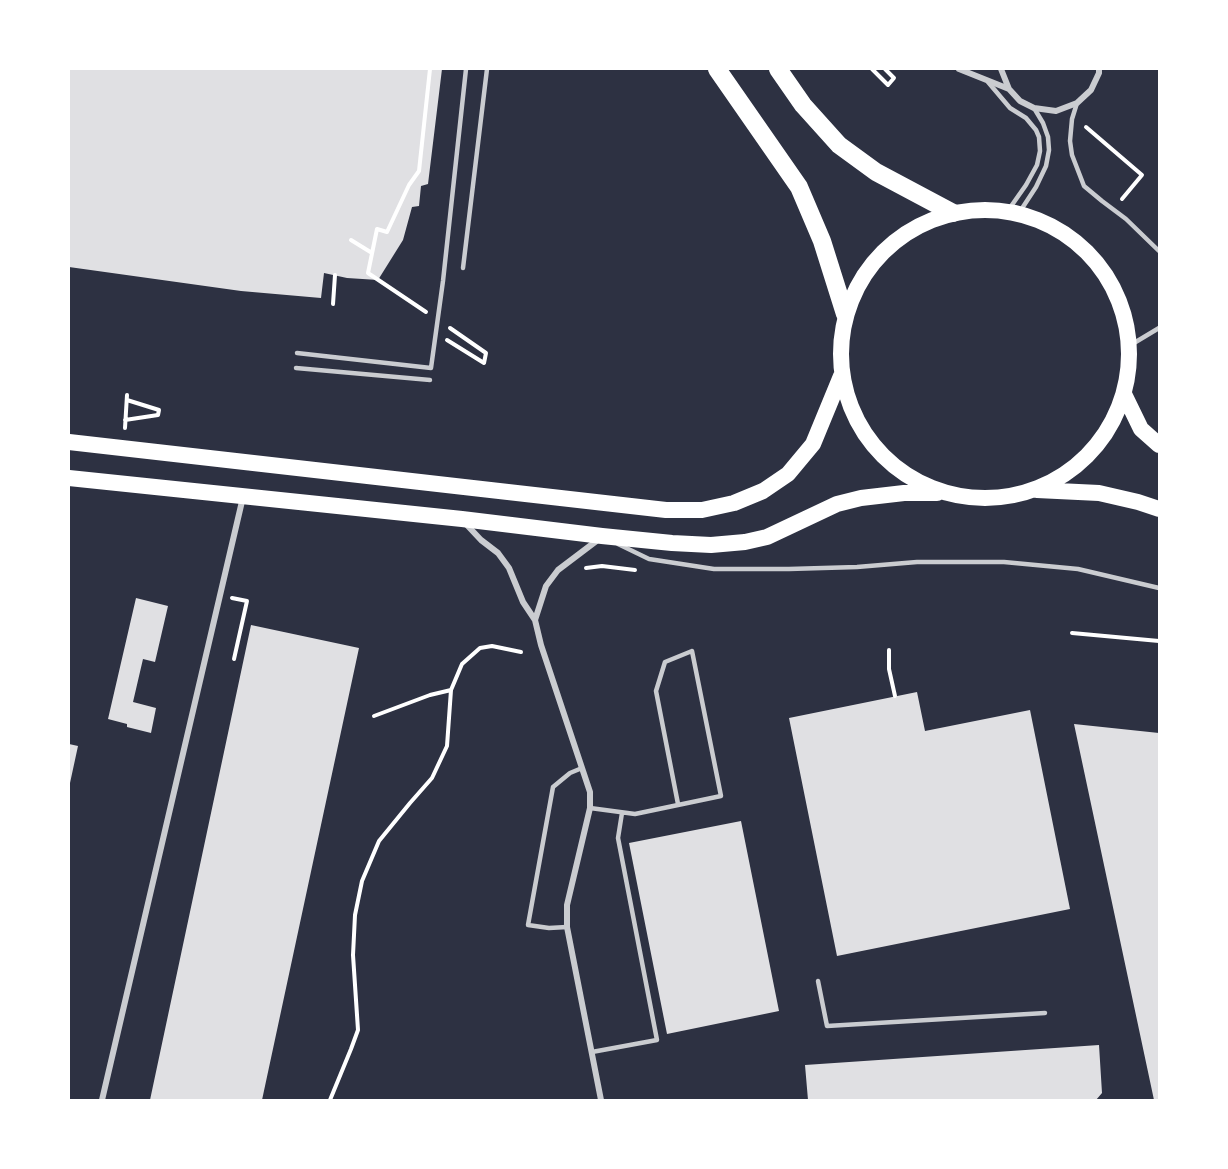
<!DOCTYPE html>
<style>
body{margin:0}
#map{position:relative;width:1228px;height:1169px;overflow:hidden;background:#2d3142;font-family:"Open Sans",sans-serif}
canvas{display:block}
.frame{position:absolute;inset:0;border:70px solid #fff;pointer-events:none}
</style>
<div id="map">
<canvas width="1228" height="1169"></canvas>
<div class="frame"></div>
</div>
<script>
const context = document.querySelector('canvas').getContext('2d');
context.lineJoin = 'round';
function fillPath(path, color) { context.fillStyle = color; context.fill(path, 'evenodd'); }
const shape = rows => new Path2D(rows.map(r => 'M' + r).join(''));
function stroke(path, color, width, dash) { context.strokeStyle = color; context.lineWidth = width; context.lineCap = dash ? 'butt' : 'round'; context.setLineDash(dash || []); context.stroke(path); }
const building = shape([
 [69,69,442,69,428,184,421,186,419,206,412,207,403,240,378,280,347,278,324,273,321,298,241,291,69,267],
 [136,598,168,606,155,662,143,659,133,702,156,708,151,733,127,727,127,724,108,719],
 [251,625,359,648,327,797,262,1100,150,1100],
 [917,692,925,731,1030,710,1070,909,837,956,789,718],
 [1074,724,1159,733,1159,1100,1154,1100],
 [69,744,78,746,70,783,69,783],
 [741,821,779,1011,667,1034,629,843],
 [1099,1045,1102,1093,1096,1100,808,1100,805,1065]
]);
const path = shape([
 [872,69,888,85,894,78,885,69],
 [1086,127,1142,175,1122,199],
 [351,240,372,253],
 [333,304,335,275],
 [426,312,368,273,377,229,387,232,409,185,419,171,430,69],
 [447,340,484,363,486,353,450,328],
 [125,420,158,415,159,410,127,400],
 [125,428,127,395],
 [586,568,602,566,635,570],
 [232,598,247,601,234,659],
 [1072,633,1159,641],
 [889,650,889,669,895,696],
 [374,716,430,695,451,690],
 [330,1100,351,1049,358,1030,353,955,355,915,362,881,379,841,410,803,432,778,447,746,451,690,462,664,480,648,492,646,521,652]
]);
const service = shape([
 [988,82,1010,108,1026,118,1036,130,1039,137,1040,151,1037,165,1026,185,1007,212],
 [1077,103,1072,119,1070,141,1072,155,1084,186,1102,201,1126,219,1159,251],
 [1019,213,1036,187,1046,166,1049,150,1048,137,1043,123,1034,108],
 [463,268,487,69],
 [1129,346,1159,328],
 [297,353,431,368,443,281,466,69],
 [296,368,430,380],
 [618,544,649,559,714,569,789,569,857,567,917,562,1004,562,1078,569,1159,588],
 [590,808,635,814,721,796,692,651,665,662,656,691,678,804],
 [567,927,549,928,528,925,553,787,570,773,582,768],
 [818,981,827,1026,1045,1013],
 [592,1052,657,1040,618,838,622,813]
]);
const minor = shape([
 [959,69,1009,89],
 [1001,69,1009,89,1020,101,1034,108,1056,111,1077,103,1091,90,1099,73,1099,69],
 [466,524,481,540,498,553,509,568,523,602,535,620,541,645,590,792,590,808,567,905,567,927,601,1100],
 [535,620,546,586,558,570,599,539],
 [102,1100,243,497]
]);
const trunk = shape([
 '841 354a144 144 0 1 1 288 0a144 144 0 1 1-288 0Z',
 [1124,394,1141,429,1159,445],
 [69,442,666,510,702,510,734,503,763,491,788,474,813,444,841,376],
 [69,478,462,519,602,536,672,543,711,545,745,542,767,537,837,504,861,498,904,493,937,493],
 [1037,490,1099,493,1138,502,1159,509]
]);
const motorway = shape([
 [717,69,799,187,822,241,845,314],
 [778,69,803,105,839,145,876,172,953,213]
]);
fillPath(building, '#e0e0e3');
stroke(path, '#fff', 4);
stroke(service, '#caccd0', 4.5);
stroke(minor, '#caccd0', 6);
stroke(trunk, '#fff', 16);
stroke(motorway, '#fff', 18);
</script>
